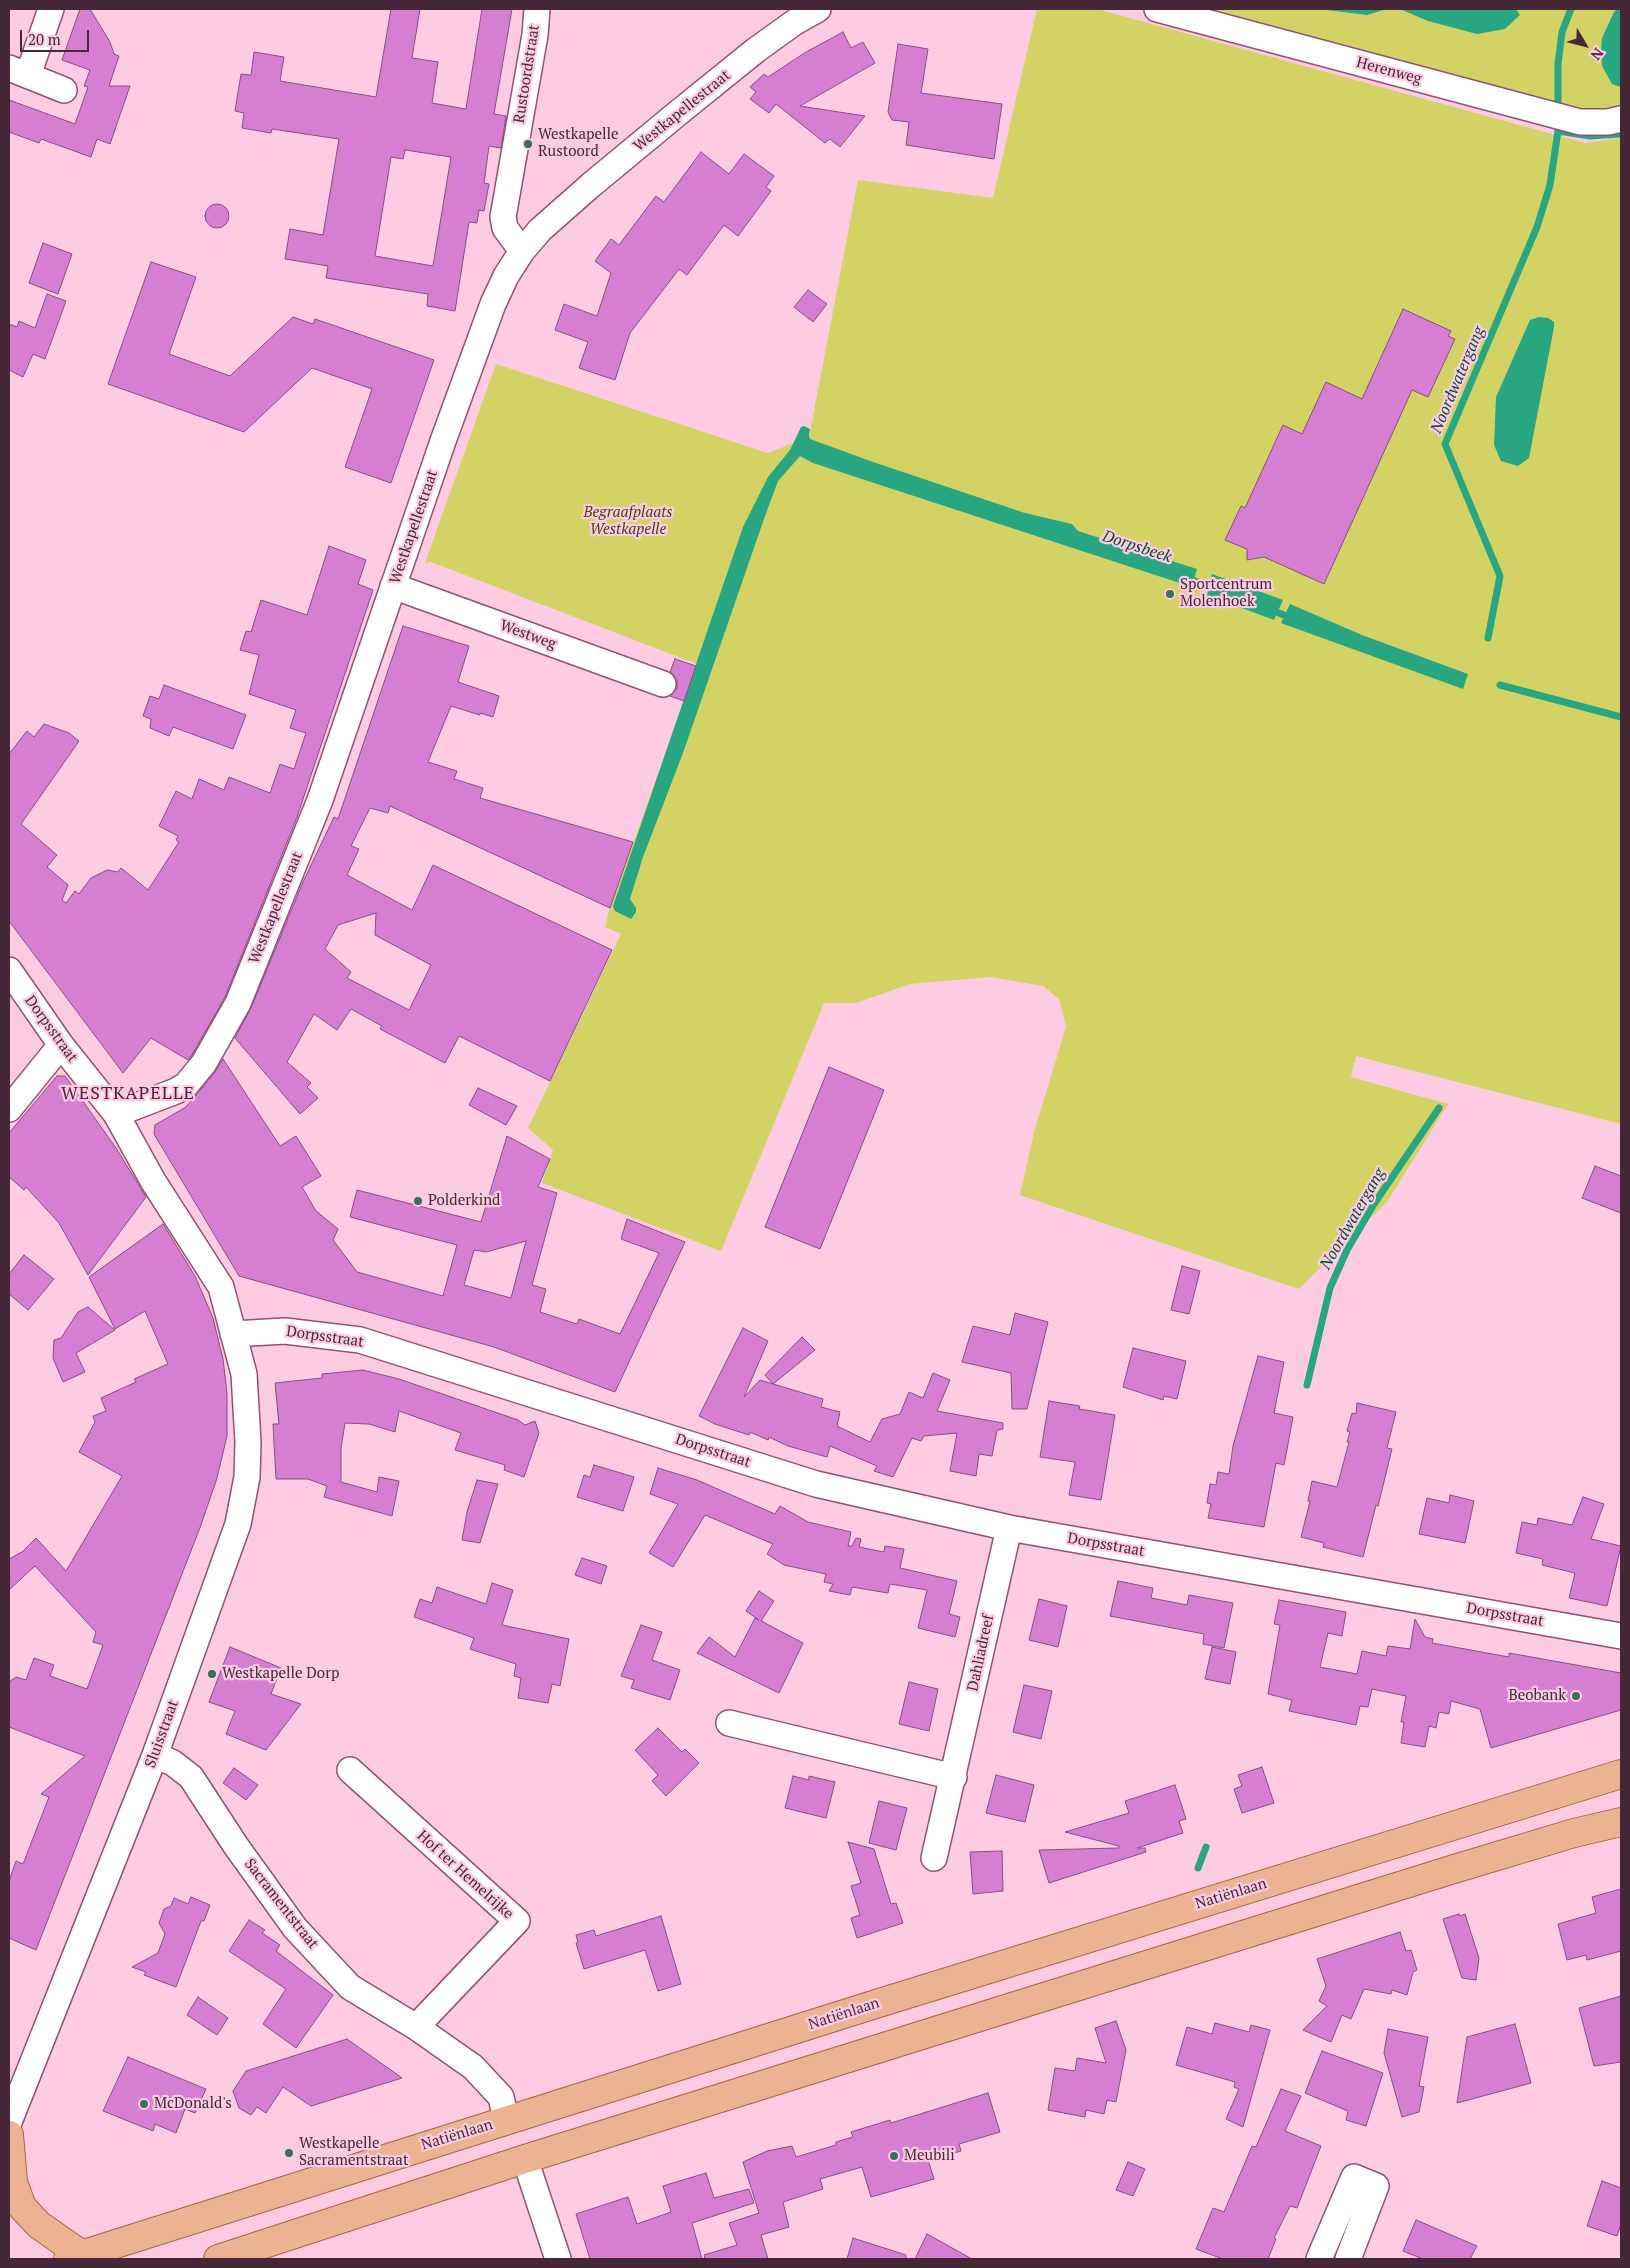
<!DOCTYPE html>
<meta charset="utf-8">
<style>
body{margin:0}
#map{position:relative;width:1630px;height:2268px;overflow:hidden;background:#fdcce3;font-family:"PT Serif",serif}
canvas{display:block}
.frame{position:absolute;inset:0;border:10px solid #462737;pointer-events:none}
.north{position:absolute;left:1560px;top:20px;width:50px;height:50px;-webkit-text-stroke:4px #fdcce3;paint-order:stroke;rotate:127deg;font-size:14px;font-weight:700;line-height:20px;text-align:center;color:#462737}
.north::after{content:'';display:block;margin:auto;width:18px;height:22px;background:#462737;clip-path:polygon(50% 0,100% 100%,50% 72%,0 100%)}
.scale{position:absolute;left:20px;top:30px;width:69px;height:22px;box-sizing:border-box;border:2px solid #462737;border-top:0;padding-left:6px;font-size:15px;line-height:18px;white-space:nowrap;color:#462737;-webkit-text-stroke:4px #fdcce3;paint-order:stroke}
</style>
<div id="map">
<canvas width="1630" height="2268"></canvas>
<div class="frame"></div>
<div class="north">N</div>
<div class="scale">20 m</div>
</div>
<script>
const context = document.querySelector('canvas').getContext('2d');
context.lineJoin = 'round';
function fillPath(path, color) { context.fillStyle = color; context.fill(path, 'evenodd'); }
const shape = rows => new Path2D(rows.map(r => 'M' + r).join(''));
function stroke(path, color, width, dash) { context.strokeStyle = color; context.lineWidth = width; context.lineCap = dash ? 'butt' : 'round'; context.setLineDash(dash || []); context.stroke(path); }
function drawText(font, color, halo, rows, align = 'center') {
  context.font = font + ' "PT Serif",serif'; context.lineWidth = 4.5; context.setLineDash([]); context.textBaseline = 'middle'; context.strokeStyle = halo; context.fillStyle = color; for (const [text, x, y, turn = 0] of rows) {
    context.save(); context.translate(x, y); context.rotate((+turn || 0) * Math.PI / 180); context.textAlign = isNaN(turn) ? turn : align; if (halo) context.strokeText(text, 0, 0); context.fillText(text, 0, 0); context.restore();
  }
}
const green = shape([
 [1037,9,1097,9,1585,143,1621,138,1621,1124,1356,1056,1351,1077,1448,1104,1387,1202,1299,1289,1020,1195,1034,1132,1066,1027,1059,999,1043,986,991,977,910,984,856,1003,824,1003,721,1251,542,1183,553,1150,528,1128,621,934,605,927,608,914,697,664,431,562,425,563,496,364,768,453,809,437,858,180,993,198],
 [1207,9,1621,9,1621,110,1577,109,1545,103]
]);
const water = shape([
 [1319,9,1387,9,1367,15],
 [1400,9,1516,9,1520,15,1505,29,1477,34,1428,21],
 [1617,9,1621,9,1621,87,1612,84,1602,66,1601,50,1602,38,1614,12],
 [1539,317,1548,318,1554,322,1554,327,1529,458,1518,466,1501,461,1494,445,1496,397,1530,320],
 [804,426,810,429,809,435,810,439,873,462,1025,513,1072,524,1078,531,1197,569,1192,587,813,463,800,456,778,481,765,516,683,753,643,857,630,899,636,908,636,912,631,919,615,911,613,906,743,527,768,477,790,450,801,427],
 [1212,574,1283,600,1274,620,1207,595],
 [1290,604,1362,635,1468,674,1463,689,1281,623]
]);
const stream = shape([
 [1558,102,1558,64,1562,32,1571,9],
 [1187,578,1217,589],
 [1269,609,1294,619],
 [1488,638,1500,576,1445,444,1537,227,1550,185,1558,131,1590,136,1621,134],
 [1500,685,1621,717],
 [1307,1385,1330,1288,1347,1250,1374,1204,1439,1108],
 [1198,1868,1206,1847]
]);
const building = shape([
 [80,9,90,9,110,42,114,54,119,56,109,86,130,86,110,144,97,139,91,157,41,139,39,143,9,132,9,100,75,124,88,87,84,86,90,70,62,60,80,9],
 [391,9,420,9,412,58,438,62,432,103,466,109,482,9,512,9,494,114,506,116,501,148,489,146,484,183,489,184,484,211,479,210,477,223,469,222,455,311,427,306,428,294,326,278,328,266,285,259,290,229,323,235,339,139,272,129,271,133,242,128,244,113,235,111,241,74,251,75,254,52,284,57,280,81,376,97,391,9],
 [405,150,451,157,433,266,375,256,391,157,403,159,405,150],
 [843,32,851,48,863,42,875,63,800,106,865,116,840,147,830,139,825,143,776,104,769,113,750,99,756,92,750,87,764,74,768,77,806,52,843,32],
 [898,44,928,49,921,93,1002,104,994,159,906,145,909,122,892,120,888,112,898,44],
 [701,152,729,174,744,154,774,176,766,187,771,191,738,236,724,225,687,275,679,269,630,333,615,380,579,368,588,342,555,330,564,304,597,316,611,273,595,261,611,239,619,245,656,196,664,202,701,152],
 '205 216a12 12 0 1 1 24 0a12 12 0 1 1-24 0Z',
 [43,243,72,254,58,294,29,283,43,243],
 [151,262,196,277,169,354,230,376,293,317,313,324,315,319,434,360,391,483,345,467,372,389,312,368,244,432,108,384,151,262],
 [808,290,827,304,813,322,794,307,808,290],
 [47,294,66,301,45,359,33,354,23,377,9,370,9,324,17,327,19,321,35,328,47,294],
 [1403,309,1451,331,1448,336,1455,339,1428,397,1412,390,1324,584,1264,557,1247,560,1247,549,1225,540,1241,506,1245,508,1283,425,1302,434,1326,382,1362,399,1403,309],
 [329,546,366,560,358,584,373,590,297,817,225,997,192,1055,188,1060,151,1038,123,1073,9,921,9,754,27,731,34,737,44,724,69,733,79,741,21,824,57,855,47,867,68,885,62,900,66,903,75,891,79,894,91,878,107,870,118,872,121,868,148,890,179,842,176,840,178,836,159,826,176,791,192,799,199,779,224,790,229,777,270,793,280,764,294,769,306,733,290,728,296,710,249,694,259,655,240,650,246,631,251,632,261,600,307,615,329,546],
 [403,626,469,646,458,682,499,696,493,717,480,713,480,715,451,706,428,762,457,771,454,779,483,788,480,798,633,842,610,908,390,806,388,813,370,808,351,846,359,849,347,875,412,910,433,865,612,950,550,1081,459,1036,445,1063,380,1029,382,1026,351,1009,337,1030,314,1014,287,1062,311,1083,307,1087,318,1098,300,1114,235,1038,251,1008,303,882,334,817,338,819,403,626],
 [376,913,375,935,431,965,409,1010,347,978,351,972,325,949,338,925,376,913],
 [675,659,696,666,684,701,670,696,677,688,677,681,670,672,675,659],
 [164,685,246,715,233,749,173,727,169,736,150,728,151,719,143,716,150,696,159,699,164,685],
 [223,1059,280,1146,296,1136,321,1176,302,1187,316,1211,338,1229,333,1240,357,1272,443,1296,457,1245,350,1217,357,1190,481,1222,507,1136,550,1159,538,1187,557,1193,532,1285,546,1289,540,1312,577,1324,579,1319,620,1334,659,1253,621,1239,627,1219,685,1242,615,1392,494,1347,239,1276,154,1134,155,1125,186,1107,215,1072,223,1059],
 [526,1241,511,1298,464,1285,474,1250,486,1252,526,1241],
 [829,1067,884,1090,820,1249,765,1227,829,1067],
 [57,1076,65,1076,116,1148,146,1197,88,1275,59,1223,26,1187,24,1190,9,1177,9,1133,57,1076],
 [478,1088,517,1106,506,1125,469,1105,478,1088],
 [1595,1166,1621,1176,1621,1213,1582,1198,1595,1166],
 [163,1224,195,1276,213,1318,223,1359,227,1393,227,1436,217,1478,201,1525,36,1950,9,1938,9,1881,16,1861,23,1864,49,1797,41,1794,85,1756,9,1727,9,1682,16,1677,26,1680,34,1658,54,1665,50,1676,87,1689,103,1645,93,1642,96,1632,35,1566,9,1590,9,1559,22,1552,36,1538,66,1571,122,1476,79,1452,95,1422,93,1416,106,1411,101,1398,136,1382,134,1379,168,1364,145,1311,115,1329,89,1277,163,1224],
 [24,1255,54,1279,28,1310,9,1294,9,1274,24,1255],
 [1182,1266,1200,1271,1189,1314,1171,1310,1182,1266],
 [88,1307,115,1330,76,1353,85,1372,63,1382,53,1358,54,1340,61,1338,78,1312,88,1307],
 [1015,1313,1048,1322,1027,1409,1012,1409,1011,1373,962,1362,973,1326,1010,1335,1015,1313],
 [743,1328,768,1341,744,1397,760,1380,823,1399,821,1407,840,1412,837,1426,870,1442,882,1419,900,1414,909,1392,923,1398,933,1373,950,1380,937,1411,1003,1423,1003,1429,997,1430,992,1456,979,1454,976,1476,950,1471,957,1433,924,1436,921,1441,912,1438,893,1477,874,1471,877,1466,830,1446,827,1457,788,1446,769,1437,768,1440,750,1432,749,1435,715,1424,699,1416,743,1328],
 [802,1337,815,1350,773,1384,765,1375,802,1337],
 [1133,1348,1186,1361,1177,1399,1164,1396,1163,1400,1123,1387,1133,1348],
 [1258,1356,1284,1362,1274,1413,1293,1417,1284,1465,1276,1463,1264,1527,1208,1518,1211,1504,1207,1503,1210,1484,1216,1485,1218,1472,1229,1474,1233,1446,1258,1356],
 [363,1370,399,1379,518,1420,525,1425,535,1421,539,1433,524,1477,504,1470,505,1465,455,1450,461,1433,399,1411,395,1432,369,1424,345,1423,341,1448,341,1482,377,1492,379,1477,399,1481,392,1516,324,1497,327,1486,308,1479,276,1479,273,1424,279,1424,275,1383,322,1378,322,1374,363,1370],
 [1049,1401,1080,1406,1079,1409,1115,1415,1101,1500,1069,1495,1075,1462,1040,1457,1049,1401],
 [1357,1403,1396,1412,1387,1448,1392,1449,1378,1506,1376,1505,1363,1557,1323,1547,1324,1543,1301,1537,1310,1501,1308,1501,1312,1481,1337,1487,1349,1442,1347,1442,1350,1432,1347,1431,1352,1413,1356,1414,1357,1403],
 [594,1465,634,1477,623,1511,577,1497,584,1475,590,1477,594,1465],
 [658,1468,697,1480,775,1514,780,1506,808,1522,851,1532,848,1546,852,1546,856,1538,861,1539,859,1547,884,1552,885,1546,904,1549,900,1568,957,1581,949,1614,960,1617,955,1637,918,1628,927,1590,890,1584,888,1593,852,1587,850,1595,829,1591,833,1584,824,1582,826,1574,784,1565,767,1554,773,1544,705,1515,673,1567,649,1553,678,1504,650,1494,658,1468],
 [477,1480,498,1484,480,1543,462,1540,467,1512,477,1480],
 [1450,1495,1474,1501,1465,1543,1419,1534,1427,1498,1449,1503,1450,1495],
 [1583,1497,1604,1504,1591,1539,1621,1546,1607,1606,1569,1598,1575,1573,1542,1565,1543,1559,1516,1553,1522,1522,1537,1525,1538,1518,1572,1525,1583,1497],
 [582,1558,607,1566,601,1584,575,1575,582,1558],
 [1118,1581,1153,1588,1151,1598,1187,1605,1189,1595,1233,1603,1224,1648,1203,1644,1204,1634,1110,1616,1118,1581],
 [492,1583,513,1590,502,1625,569,1639,560,1686,552,1684,548,1703,518,1698,521,1678,514,1676,516,1664,470,1649,474,1638,414,1617,420,1599,432,1603,437,1587,486,1604,492,1583],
 [759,1591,774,1601,761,1621,803,1643,779,1693,697,1653,709,1637,735,1657,755,1618,759,1620,746,1611,759,1591],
 [1039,1599,1067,1606,1058,1647,1029,1640,1039,1599],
 [1279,1600,1346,1612,1342,1636,1328,1633,1320,1667,1357,1674,1362,1651,1386,1656,1388,1646,1410,1649,1415,1619,1425,1637,1433,1639,1432,1643,1509,1657,1509,1653,1621,1673,1621,1710,1491,1748,1480,1709,1451,1701,1449,1714,1439,1712,1436,1728,1429,1726,1425,1747,1401,1743,1404,1722,1401,1722,1406,1696,1372,1689,1368,1707,1360,1706,1356,1725,1289,1711,1292,1700,1268,1694,1280,1625,1274,1624,1279,1600],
 [641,1625,662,1632,652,1660,680,1670,670,1700,631,1688,634,1680,621,1676,641,1625],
 [230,1647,281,1668,271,1694,301,1704,266,1750,226,1734,235,1711,209,1702,230,1647],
 [1212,1647,1236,1652,1230,1684,1205,1679,1212,1647],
 [909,1682,938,1689,929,1731,899,1724,909,1682],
 [1024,1685,1052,1691,1041,1739,1013,1732,1024,1685],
 [658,1728,682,1752,685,1749,699,1763,666,1796,652,1781,658,1775,635,1750,658,1728],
 [1262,1767,1274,1803,1242,1813,1234,1789,1242,1786,1238,1775,1262,1767],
 [234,1768,258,1785,246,1800,223,1783,234,1768],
 [996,1775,1034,1785,1025,1822,986,1813,996,1775],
 [793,1776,809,1780,809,1776,835,1782,826,1818,785,1808,793,1776],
 [1175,1785,1186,1819,1179,1821,1183,1833,1137,1848,1145,1848,1146,1852,1049,1883,1039,1850,1119,1848,1119,1846,1065,1832,1129,1813,1125,1801,1175,1785],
 [879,1801,907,1808,896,1850,869,1843,879,1801],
 [848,1842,874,1849,891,1904,896,1903,903,1923,857,1938,851,1918,860,1915,851,1886,861,1883,848,1842],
 [1002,1851,1003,1891,973,1894,970,1852,1002,1851],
 [1621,1889,1621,1951,1587,1960,1586,1955,1567,1960,1558,1924,1596,1913,1592,1897,1621,1889],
 [191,1897,210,1905,204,1921,201,1921,176,1987,144,1975,146,1972,132,1967,158,1953,165,1934,159,1923,164,1909,171,1906,174,1898,188,1904,191,1897],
 [1459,1914,1460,1916,1465,1914,1479,1958,1476,1980,1462,1978,1443,1919,1459,1914],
 [661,1916,681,1984,658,1991,645,1950,584,1969,576,1943,578,1942,576,1935,594,1930,596,1936,661,1916],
 [249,1920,265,1930,262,1933,280,1945,276,1951,333,1995,296,2048,263,2024,286,1989,229,1951,249,1920],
 [1400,1932,1406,1951,1411,1950,1417,1970,1413,1972,1407,1995,1392,1990,1391,1994,1364,1989,1351,2019,1342,2015,1331,2042,1303,2030,1327,2006,1319,2001,1326,1986,1317,1959,1400,1932],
 [1621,1996,1621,2062,1594,2066,1579,2008,1621,1996],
 [198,1997,228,2018,217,2035,187,2015,198,1997],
 [1116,2021,1126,2050,1116,2102,1107,2100,1104,2114,1086,2110,1085,2117,1048,2110,1055,2068,1075,2071,1077,2058,1106,2063,1095,2028,1116,2021],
 [1215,2023,1249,2032,1251,2025,1270,2030,1243,2127,1226,2119,1239,2089,1234,2087,1235,2082,1176,2065,1187,2027,1212,2034,1215,2023],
 [1515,2024,1531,2083,1457,2103,1467,2037,1515,2024],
 [1388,2029,1428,2037,1419,2086,1424,2087,1419,2112,1402,2117,1384,2053,1388,2029],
 [347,2039,402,2078,311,2106,283,2087,266,2113,257,2107,251,2115,239,2108,233,2091,246,2071,347,2039],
 [1322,2051,1383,2073,1366,2126,1346,2120,1348,2111,1305,2093,1322,2051],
 [128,2057,206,2089,195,2113,185,2109,176,2133,155,2124,153,2131,103,2111,128,2057],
 [1281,2089,1301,2096,1285,2131,1321,2146,1297,2208,1290,2206,1274,2238,1276,2239,1268,2259,1223,2259,1196,2249,1213,2208,1224,2212,1252,2146,1256,2147,1281,2089],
 [988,2093,1000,2132,959,2144,961,2151,928,2160,934,2179,871,2197,862,2167,820,2179,823,2189,783,2202,789,2227,761,2235,768,2259,705,2259,704,2255,737,2245,729,2223,759,2213,743,2162,767,2151,792,2146,796,2157,836,2145,836,2142,853,2137,851,2132,890,2120,891,2123,988,2093],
 [1128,2162,1145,2169,1133,2196,1116,2190,1128,2162],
 [706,2173,714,2198,749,2189,754,2203,692,2223,702,2259,590,2259,576,2214,628,2197,637,2224,671,2212,663,2186,706,2173],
 [1602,2181,1621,2188,1621,2224,1617,2236,1587,2226,1602,2181],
 [1416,2220,1477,2246,1470,2259,1423,2259,1403,2251,1416,2220],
 [927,2234,972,2259,915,2259,927,2234],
 [853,2238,906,2255,906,2259,847,2259,853,2238]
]);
const minor = shape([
 [1157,9,1580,122,1608,122,1621,119],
 [9,68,64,90],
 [28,75,51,9],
 [522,251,505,228,503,217,535,35,537,9],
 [393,586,663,684],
 [9,970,61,1045,116,1114,153,1181,221,1287,244,1374,248,1442,247,1477,238,1524,155,1755,9,2122],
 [9,1109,61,1045],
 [116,1114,176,1091,186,1085,204,1063,238,1003,320,800,443,441,493,304,506,276,522,251,540,230,591,185,678,113,756,50,795,22,818,9],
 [233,1334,285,1331,360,1340,816,1484,1009,1528,1621,1636],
 [729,1723,954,1777],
 [155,1755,173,1763,191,1777,236,1846,295,1928,350,1987,416,2027,473,2067,501,2097,506,2119],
 [350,1770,517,1921,416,2027],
 [934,1858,1009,1528],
 [525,2159,558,2259],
 [1319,2259,1354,2177,1376,2186,1348,2259]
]);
const major = shape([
 [9,2135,13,2182,22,2207,39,2225,82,2255],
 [68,2259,879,2003,1621,1774],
 [218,2259,525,2159,1454,1869,1574,1833,1621,1822]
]);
const markers = [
 [528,144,5,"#34705c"],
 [1170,594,5,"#34705c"],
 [418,1201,5,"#34705c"],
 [212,1674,5,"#34705c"],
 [1576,1696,5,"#34705c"],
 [144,2104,5,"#34705c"],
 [289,2153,5,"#34705c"],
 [894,2156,5,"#34705c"]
];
const streetNames = [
 ["Herenweg",1389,71,15],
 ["Rustoordstraat",527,74,-81],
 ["Westkapellestraat",682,111,-39],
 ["Westkapellestraat",414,527,-71],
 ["Westweg",528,635,20],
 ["Westkapellestraat",276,908,-68],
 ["Dorpsstraat",51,1029,54],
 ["Dorpsstraat",325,1337,8],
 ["Dorpsstraat",713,1451,18],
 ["Dorpsstraat",1106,1545,10],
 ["Dorpsstraat",1505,1615,10],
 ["Dahliadreef",981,1653,-78],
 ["Sluisstraat",162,1734,-70],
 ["Hof ter Hemelrijke",465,1875,42],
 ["Natiënlaan",1231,1894,-17],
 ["Sacramentstraat",281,1904,52],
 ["Natiënlaan",844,2014,-18],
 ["Natiënlaan",457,2135,-17]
];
const poiNames = [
 ["Westkapelle",538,135],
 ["Rustoord",538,152],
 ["Sportcentrum",1180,585],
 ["Molenhoek",1180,602],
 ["Polderkind",428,1201],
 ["Westkapelle Dorp",222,1674],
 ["Beobank",1566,1696,"right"],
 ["McDonald's",154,2104],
 ["Westkapelle",299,2144],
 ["Sacramentstraat",299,2161],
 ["Meubili",904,2156]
];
const parkNames = [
 ["Begraafplaats",628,513],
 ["Westkapelle",628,530]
];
const waterNames = [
 ["Noordwatergang",1458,380,-67],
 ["Dorpsbeek",1137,547,18],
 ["Noordwatergang",1353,1219,-60]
];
const quarterNames = [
 ["WESTKAPELLE",128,1094]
];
fillPath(green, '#d2d265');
fillPath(water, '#28a682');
stroke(stream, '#28a682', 7);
fillPath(building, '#d67fd2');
stroke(building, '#854e83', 1);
stroke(minor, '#954f74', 28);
stroke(major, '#a96143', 30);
stroke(minor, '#fff', 25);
stroke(major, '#ebb392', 28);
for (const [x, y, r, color] of markers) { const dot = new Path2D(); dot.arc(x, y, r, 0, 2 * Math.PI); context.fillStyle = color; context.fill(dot); stroke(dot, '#fdcce3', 2); }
drawText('15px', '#462737', '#fdcce3', streetNames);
drawText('15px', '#462737', '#fdcce3', poiNames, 'left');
drawText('italic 15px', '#45450f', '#fdcce3', parkNames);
drawText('italic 16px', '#024a37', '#fdcce3', waterNames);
context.letterSpacing = '1px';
drawText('18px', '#59183e', '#fdcce3', quarterNames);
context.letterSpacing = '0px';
</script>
